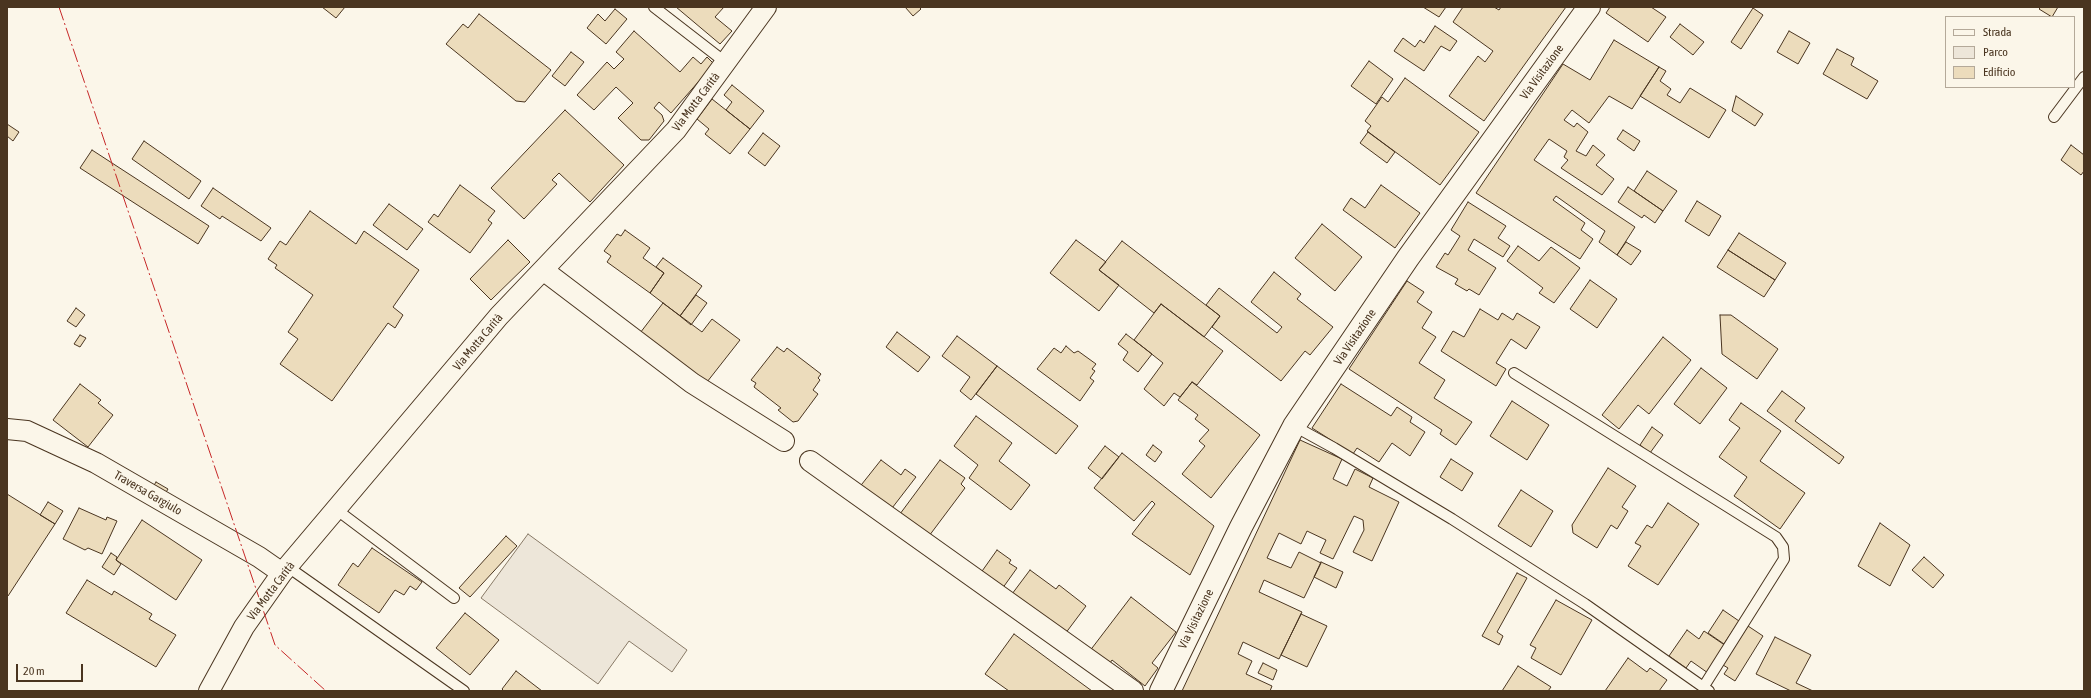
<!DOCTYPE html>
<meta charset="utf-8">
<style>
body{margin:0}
#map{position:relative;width:2091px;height:698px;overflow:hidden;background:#fbf6e9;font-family:"Asap Condensed",sans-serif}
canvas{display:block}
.frame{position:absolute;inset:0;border:8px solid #4a3520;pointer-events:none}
.legend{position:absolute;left:1945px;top:16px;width:130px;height:72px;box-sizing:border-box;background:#fbf6e9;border:1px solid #b4a999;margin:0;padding:5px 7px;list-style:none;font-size:12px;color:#4a3520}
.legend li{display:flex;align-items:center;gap:8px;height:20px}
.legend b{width:20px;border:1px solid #b4a999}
.scale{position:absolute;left:16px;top:664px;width:67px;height:18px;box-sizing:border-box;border:2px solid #4a3520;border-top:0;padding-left:5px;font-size:12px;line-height:14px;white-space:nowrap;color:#4a3520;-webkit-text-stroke:3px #fbf6e9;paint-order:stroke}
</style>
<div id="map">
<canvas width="2091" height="698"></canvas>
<div class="frame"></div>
<ul class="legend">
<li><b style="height:5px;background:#fbf6e9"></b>Strada</li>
<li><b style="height:11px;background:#ede6d9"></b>Parco</li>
<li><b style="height:11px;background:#ecdcbc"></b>Edificio</li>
</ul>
<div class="scale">20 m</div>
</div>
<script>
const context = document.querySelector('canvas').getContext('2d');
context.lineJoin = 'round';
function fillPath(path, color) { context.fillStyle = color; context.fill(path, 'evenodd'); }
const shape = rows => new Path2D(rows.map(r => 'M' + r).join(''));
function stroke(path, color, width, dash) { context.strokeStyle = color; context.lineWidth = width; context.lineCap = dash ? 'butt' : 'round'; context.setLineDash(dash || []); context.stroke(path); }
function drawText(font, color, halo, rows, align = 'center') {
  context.font = font + ' "Asap Condensed",sans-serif'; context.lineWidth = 3; context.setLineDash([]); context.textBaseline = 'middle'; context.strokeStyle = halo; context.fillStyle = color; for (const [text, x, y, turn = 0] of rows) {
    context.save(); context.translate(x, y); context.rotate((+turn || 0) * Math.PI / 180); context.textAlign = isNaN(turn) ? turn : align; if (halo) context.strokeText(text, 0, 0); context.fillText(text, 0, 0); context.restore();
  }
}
const green = shape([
 [528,534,687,650,672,672,629,641,598,684,481,598,528,534]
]);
const building = shape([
 [322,7,345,7,336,18,322,7],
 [676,7,724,7,715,17,732,31,720,44,676,7],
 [905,7,919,7,921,9,913,16,905,7],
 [1423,7,1446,7,1439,17,1423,7],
 [1463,7,1494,7,1499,10,1501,7,1566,7,1484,121,1449,96,1478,56,1485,62,1493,51,1453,22,1463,7],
 [1610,7,1651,7,1666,17,1648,42,1606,13,1610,7],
 [2041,7,2058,7,2052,17,2039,9,2041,7],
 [1753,8,1763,15,1741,49,1731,42,1753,8],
 [615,9,627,19,606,44,587,28,598,14,605,21,615,9],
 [479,14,551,70,525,102,516,101,446,44,463,24,468,28,479,14],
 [1680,24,1704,42,1693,55,1670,37,1680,24],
 [1435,26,1457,41,1450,51,1441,46,1424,71,1394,51,1403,38,1415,47,1420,40,1424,43,1435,26],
 [634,31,680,72,693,57,701,64,707,57,714,64,671,113,659,102,654,108,662,115,664,121,649,140,641,140,618,118,633,103,616,87,594,110,577,95,607,62,614,69,624,59,616,52,634,31],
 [1789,31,1810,43,1798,64,1777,52,1789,31],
 [1614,40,1659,67,1632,109,1609,96,1589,123,1572,110,1564,120,1574,127,1577,123,1588,132,1576,151,1586,156,1593,145,1605,155,1596,165,1614,179,1602,195,1561,168,1568,160,1564,157,1567,151,1549,139,1534,160,1635,227,1617,255,1599,242,1605,231,1556,196,1553,200,1585,223,1581,230,1593,239,1580,259,1476,193,1563,64,1590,80,1614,40],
 [1837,49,1854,58,1851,65,1878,81,1867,99,1823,74,1837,49],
 [571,52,584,62,565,86,552,76,571,52],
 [1369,61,1393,79,1376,104,1351,86,1369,61],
 [1659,67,1666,71,1660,81,1671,89,1667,95,1680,103,1690,88,1726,110,1709,138,1640,96,1659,67],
 [1405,78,1479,132,1440,185,1367,131,1371,126,1365,121,1382,97,1388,102,1405,78],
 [732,85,764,111,750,129,726,110,732,102,724,95,732,85],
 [1736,96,1763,114,1755,126,1732,111,1736,96],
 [712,99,750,129,730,154,705,134,709,129,697,119,712,99],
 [565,110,624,165,590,202,559,173,552,180,557,184,524,219,491,188,565,110],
 [7,124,19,132,13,141,7,136,7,124],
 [1623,130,1640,141,1634,151,1617,139,1623,130],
 [1368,132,1395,152,1387,163,1360,143,1368,132],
 [763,133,780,146,765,166,748,153,763,133],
 [144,141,201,181,189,199,132,159,144,141],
 [2071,145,2084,155,2084,171,2081,175,2061,160,2071,145],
 [92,150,209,226,198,244,80,168,92,150],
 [1647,171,1677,191,1663,211,1634,191,1647,171],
 [460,185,495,211,488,220,492,223,470,253,428,222,434,214,438,217,460,185],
 [1381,185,1420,213,1395,248,1343,210,1351,198,1365,208,1381,185],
 [1628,187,1663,211,1655,223,1644,215,1642,218,1618,202,1628,187],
 [213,188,271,228,261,241,222,216,220,219,201,206,213,188],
 [1697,201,1721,216,1709,236,1685,221,1697,201],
 [1468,202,1506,226,1498,238,1510,246,1503,257,1474,239,1468,250,1496,268,1479,295,1469,289,1467,291,1455,284,1458,279,1436,267,1445,253,1448,255,1460,236,1451,230,1468,202],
 [389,204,423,229,407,250,373,225,389,204],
 [310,211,356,244,364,231,419,270,393,307,403,315,395,328,388,323,332,401,280,364,298,339,288,332,313,295,275,268,277,265,268,259,280,241,286,245,310,211],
 [1322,224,1362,257,1335,291,1295,258,1322,224],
 [625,230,650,248,643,258,664,273,650,293,607,262,611,256,604,251,617,234,621,236,625,230],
 [1739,233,1786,263,1775,280,1728,250,1739,233],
 [508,240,530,262,491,300,470,279,508,240],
 [1076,240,1106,262,1099,270,1119,285,1099,311,1050,273,1076,240],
 [1122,241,1220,316,1204,337,1161,304,1154,313,1099,270,1122,241],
 [1626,242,1641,251,1631,265,1617,255,1626,242],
 [1518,246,1539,261,1551,247,1580,268,1554,303,1539,293,1543,288,1507,261,1518,246],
 [1728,250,1775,280,1764,297,1717,267,1728,250],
 [663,258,702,286,680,316,650,293,664,273,656,267,663,258],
 [1274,272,1301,294,1297,299,1333,327,1310,355,1305,351,1281,381,1212,327,1220,316,1206,305,1219,288,1277,333,1282,327,1251,302,1274,272],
 [1590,280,1617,299,1597,328,1570,309,1590,280],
 [1407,281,1424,292,1417,302,1432,312,1422,328,1436,337,1419,363,1445,380,1434,398,1472,422,1456,445,1440,434,1442,430,1349,369,1407,281],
 [696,295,707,303,691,325,680,316,696,295],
 [663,303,702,332,712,319,740,340,707,382,682,363,678,369,637,337,663,303],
 [1161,304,1223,351,1197,385,1192,382,1180,397,1174,393,1164,406,1144,389,1163,363,1134,340,1161,304],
 [76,308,85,315,76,327,67,321,76,308],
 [1480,309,1498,320,1502,313,1513,320,1517,313,1540,327,1526,349,1511,339,1496,363,1506,369,1496,386,1441,351,1453,331,1464,337,1480,309],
 [1720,315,1731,315,1778,349,1757,379,1722,354,1720,315],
 [897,332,930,357,918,372,886,347,897,332],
 [1126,334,1152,354,1138,372,1123,360,1128,352,1118,344,1126,334],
 [80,335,86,338,80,347,74,344,80,335],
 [957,336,997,366,971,400,960,391,970,377,942,356,957,336],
 [1663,337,1691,360,1649,414,1638,405,1619,429,1602,415,1663,337],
 [1066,346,1074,353,1078,351,1096,364,1092,369,1095,371,1090,378,1094,381,1080,401,1037,369,1054,348,1061,353,1066,346],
 [777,347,784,352,787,348,821,374,818,378,820,380,813,390,818,394,798,421,793,422,778,410,781,408,754,387,756,383,751,380,777,347],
 [997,366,1078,426,1056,454,976,394,997,366],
 [1701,368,1727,388,1700,424,1674,404,1701,368],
 [1192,382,1260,435,1211,498,1182,474,1205,446,1199,441,1209,430,1195,419,1198,415,1178,400,1192,382],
 [80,384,101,400,98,403,113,415,88,447,53,420,80,384],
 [1341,384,1391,416,1397,407,1412,417,1410,422,1425,432,1410,456,1392,443,1379,462,1357,448,1353,454,1312,428,1341,384],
 [1782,391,1805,408,1795,421,1844,457,1839,464,1767,411,1782,391],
 [1512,401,1549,425,1527,460,1490,436,1512,401],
 [1741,403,1781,431,1760,461,1805,493,1780,529,1734,496,1747,477,1719,457,1740,428,1729,420,1741,403],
 [976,416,1012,443,999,461,1030,485,1011,510,969,478,978,465,954,446,976,416],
 [1652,427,1663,435,1650,453,1640,445,1652,427],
 [1300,440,1342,459,1333,479,1347,486,1355,469,1373,478,1369,487,1399,502,1372,561,1353,552,1364,530,1363,520,1354,516,1333,559,1320,553,1326,540,1307,531,1301,544,1279,533,1267,558,1291,568,1299,552,1321,563,1304,598,1264,580,1259,592,1302,612,1279,659,1243,642,1238,654,1252,661,1246,674,1272,686,1270,691,1182,691,1300,440],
 [1153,445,1162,452,1155,462,1146,455,1153,445],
 [1105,446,1119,457,1102,479,1088,468,1105,446],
 [1122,453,1214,526,1190,575,1132,534,1155,504,1152,501,1134,521,1094,488,1122,453],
 [1451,459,1473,473,1462,491,1440,477,1451,459],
 [881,460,901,475,905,469,916,477,889,512,858,489,881,460],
 [940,460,965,478,961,484,965,488,926,540,897,518,940,460],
 [1608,468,1636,486,1622,507,1628,511,1617,529,1611,525,1597,548,1573,533,1572,525,1608,468],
 [156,482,168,489,162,499,150,492,156,482],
 [1521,490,1553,511,1531,547,1498,526,1521,490],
 [7,494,55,524,8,596,7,596,7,494],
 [48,502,63,511,55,524,40,515,48,502],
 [1668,503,1699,524,1658,585,1628,566,1641,546,1635,543,1647,525,1652,528,1668,503],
 [79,508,106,520,107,517,117,521,102,554,88,548,85,550,63,539,79,508],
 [142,520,202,560,176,600,116,560,142,520],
 [1880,523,1910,545,1890,586,1858,566,1880,523],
 [506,536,517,546,470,597,459,588,506,536],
 [372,548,422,582,416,590,410,586,404,595,395,590,379,613,338,585,353,563,358,567,372,548],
 [997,550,1011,560,1009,563,1017,568,1002,589,980,574,997,550],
 [111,553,117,557,116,560,121,564,114,575,102,567,111,553],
 [1924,557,1944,575,1933,588,1912,570,1924,557],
 [1321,562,1343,572,1336,588,1314,577,1321,562],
 [1030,570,1056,589,1059,585,1086,606,1065,634,1009,598,1030,570],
 [1517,573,1527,578,1497,632,1503,636,1499,645,1482,636,1517,573],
 [87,580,112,595,114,591,152,614,149,619,176,635,156,667,66,613,87,580],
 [1131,597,1176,632,1152,663,1158,668,1145,686,1112,660,1108,666,1089,652,1131,597],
 [1556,600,1592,620,1561,675,1531,658,1536,648,1530,645,1556,600],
 [1723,610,1739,621,1724,644,1708,633,1723,610],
 [465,613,499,640,470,675,436,648,465,613],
 [1301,614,1327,626,1307,667,1281,655,1301,614],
 [1748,626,1763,636,1735,681,1724,674,1728,668,1723,665,1748,626],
 [1687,630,1699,639,1704,631,1726,646,1708,673,1691,661,1686,668,1669,656,1687,630],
 [1014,634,1092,691,1009,691,985,674,1014,634],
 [1775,637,1811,655,1796,683,1813,691,1791,691,1756,674,1775,637],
 [1628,658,1647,672,1650,668,1667,680,1659,691,1605,691,1628,658],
 [1263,663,1277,670,1273,680,1258,673,1263,663],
 [1518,666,1551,687,1548,691,1502,691,1518,666],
 [516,671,542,691,504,691,502,689,516,671]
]);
const service = shape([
 [654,7,725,62],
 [2054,117,2084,77],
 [1514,373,1776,537,1783,547,1784,559,1704,686],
 [1294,426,1334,448,1452,519,1585,604,1709,691],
 [337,510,454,598],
 [288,567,464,691]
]);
const minor = shape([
 [543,270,692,383,784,441],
 [7,429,27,431,96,463,259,557,282,573],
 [810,461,1133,691],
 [209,691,244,627,282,573,499,316,676,130,766,7]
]);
const tertiary = shape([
 [1161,691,1241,527,1294,426,1408,258,1589,7]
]);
const power = shape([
 [59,7,275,645,326,691]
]);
const streetNames = [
 ["Via Visitazione",1542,72,-54],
 ["Via Motta Carità",696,102,-53],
 ["Via Visitazione",1355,337,-56],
 ["Via Motta Carità",478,342,-50],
 ["Traversa Gargiulo",148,493,30],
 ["Via Motta Carità",271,591,-53],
 ["Via Visitazione",1196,619,-64]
];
fillPath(green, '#ede6d9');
stroke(green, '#887966', 1);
fillPath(building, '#ecdcbc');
stroke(building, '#4a3520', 1);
stroke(service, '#4a3520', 12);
stroke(minor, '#4a3520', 22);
stroke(tertiary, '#4a3520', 24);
stroke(service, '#fbf6e9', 10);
stroke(minor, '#fbf6e9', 20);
stroke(tertiary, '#fbf6e9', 22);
stroke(power, '#c62828', 1, [14, 3, 2, 3]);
drawText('12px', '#4a3520', '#fbf6e9', streetNames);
</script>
